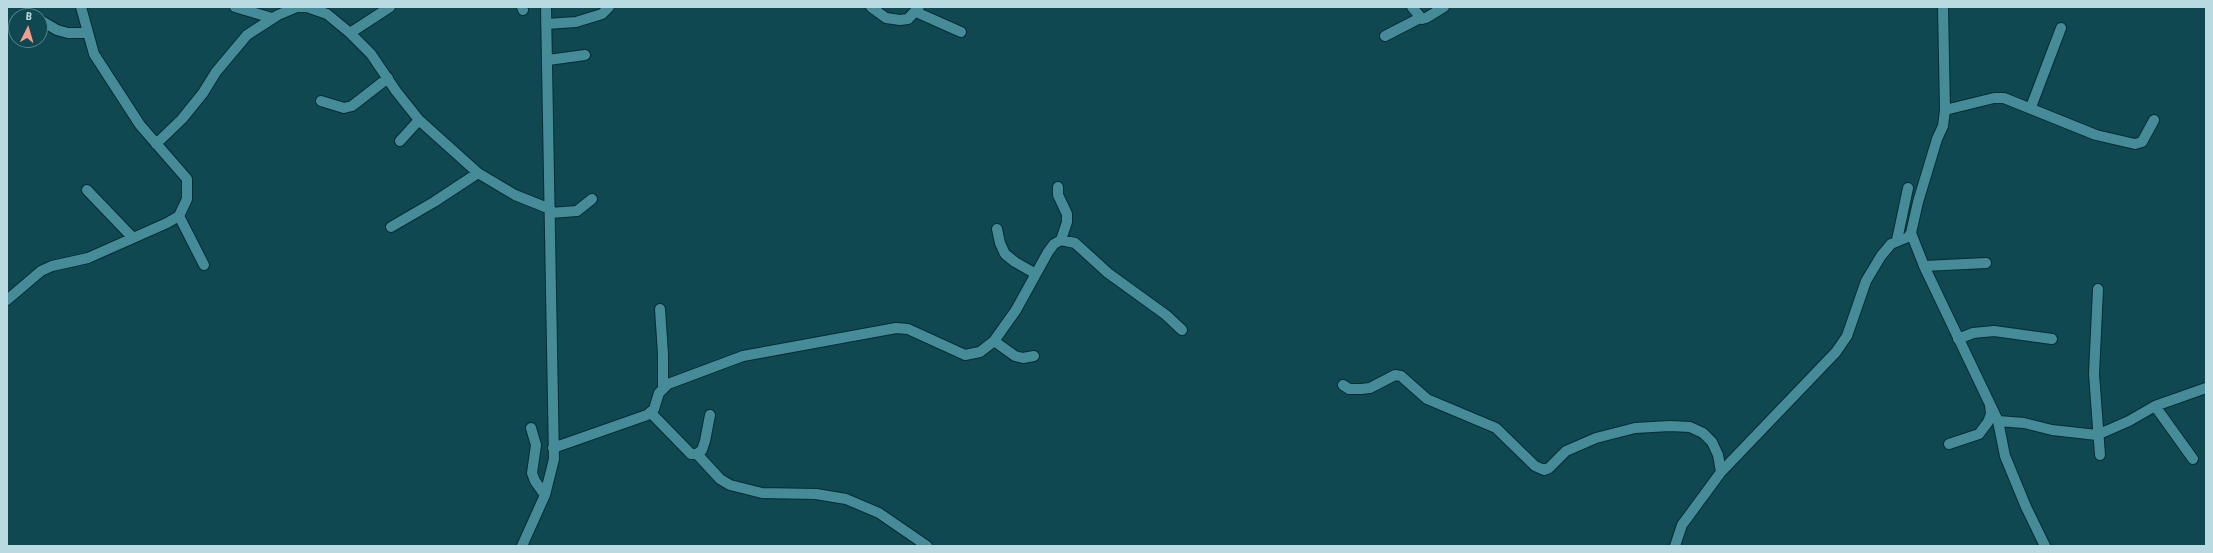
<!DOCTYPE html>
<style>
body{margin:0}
#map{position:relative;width:2213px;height:553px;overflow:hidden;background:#0f4851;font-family:"Roboto Condensed",sans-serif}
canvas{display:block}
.frame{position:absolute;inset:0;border:8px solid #b9dae1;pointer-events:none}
.north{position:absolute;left:8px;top:8px;width:40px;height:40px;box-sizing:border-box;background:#0f4851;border:1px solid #53828b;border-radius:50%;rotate:5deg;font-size:11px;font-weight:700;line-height:16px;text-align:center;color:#b9dae1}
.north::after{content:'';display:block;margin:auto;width:14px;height:18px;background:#f49d8c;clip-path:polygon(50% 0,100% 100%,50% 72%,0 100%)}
</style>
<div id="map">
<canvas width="2213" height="553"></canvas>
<div class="frame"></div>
<div class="north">B</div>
</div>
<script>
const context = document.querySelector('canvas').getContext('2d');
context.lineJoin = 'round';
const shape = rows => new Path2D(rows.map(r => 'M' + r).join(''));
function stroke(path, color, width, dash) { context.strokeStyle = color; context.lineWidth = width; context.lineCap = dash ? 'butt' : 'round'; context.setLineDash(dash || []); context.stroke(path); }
const minor = shape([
 [235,7,272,18],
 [522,7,523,10],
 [871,7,886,18,900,20,908,19,919,7],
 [1412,7,1422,19,1426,18,1444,7],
 [916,12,961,32],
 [31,14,34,16],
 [40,20,57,30,68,33,87,33],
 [546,24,576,22,602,14,609,7],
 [350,33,390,7],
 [1385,36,1420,18],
 [548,60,585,55],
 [321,101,344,108,352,106,388,78],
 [2031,107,2061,28],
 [1945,110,1994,98,2004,98,2096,135,2135,144,2142,142,2154,120],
 [400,141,419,120],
 [156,144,182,119,203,93,216,72,247,35,278,15,297,7,307,7,327,14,350,33,371,54,396,91,419,120,478,173,515,195,550,209],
 [1058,187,1058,195,1067,214,1067,222,1061,240],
 [87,190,133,238],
 [550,213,577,211,592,199],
 [179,216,204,265],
 [391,227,434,202,478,173],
 [997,229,1000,243,1005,254,1015,262,1036,274],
 [1911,233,1924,266,1998,421,2024,423,2052,430,2097,435,2129,421,2155,406,2206,388],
 [1897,240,1908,188],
 [1924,266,1986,263],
 [2098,289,2094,374,2100,455],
 [7,300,41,271,52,266,88,258,167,223,179,216,187,199,187,179,140,125,94,54,81,7],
 [660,309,663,354,663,389],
 [1958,339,1973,333,1994,331,2052,339],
 [994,341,1015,356,1023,358,1034,356],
 [1343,385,1349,389,1361,389,1370,388,1395,375,1401,376,1427,399,1496,428,1535,466,1544,470,1549,468,1566,451,1596,438,1635,428,1670,426,1690,427,1703,433,1712,442,1718,455,1721,472],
 [2155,406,2193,459],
 [651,413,691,454,697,454,702,450,705,441,710,415],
 [1998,421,2005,456,2026,507,2045,546],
 [531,428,536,445,532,473,535,481,545,495],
 [1949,444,1979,434,1988,422,1991,414,1990,405],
 [553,448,647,415,654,409,659,393,668,384,743,356,896,328,908,329,965,355,980,352,994,341,1016,310,1048,252,1054,244,1061,240,1075,243,1108,273,1166,315,1182,330],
 [697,454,720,479,730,485,762,493,816,494,846,499,879,513,927,546],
 [522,546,545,495,554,459,546,7],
 [1675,546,1682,525,1721,472,1836,352,1847,336,1866,281,1881,256,1891,244,1908,237,1911,233,1918,202,1937,139,1943,126,1945,110,1943,7]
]);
stroke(minor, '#052c33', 12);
stroke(minor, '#468b98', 10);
</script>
